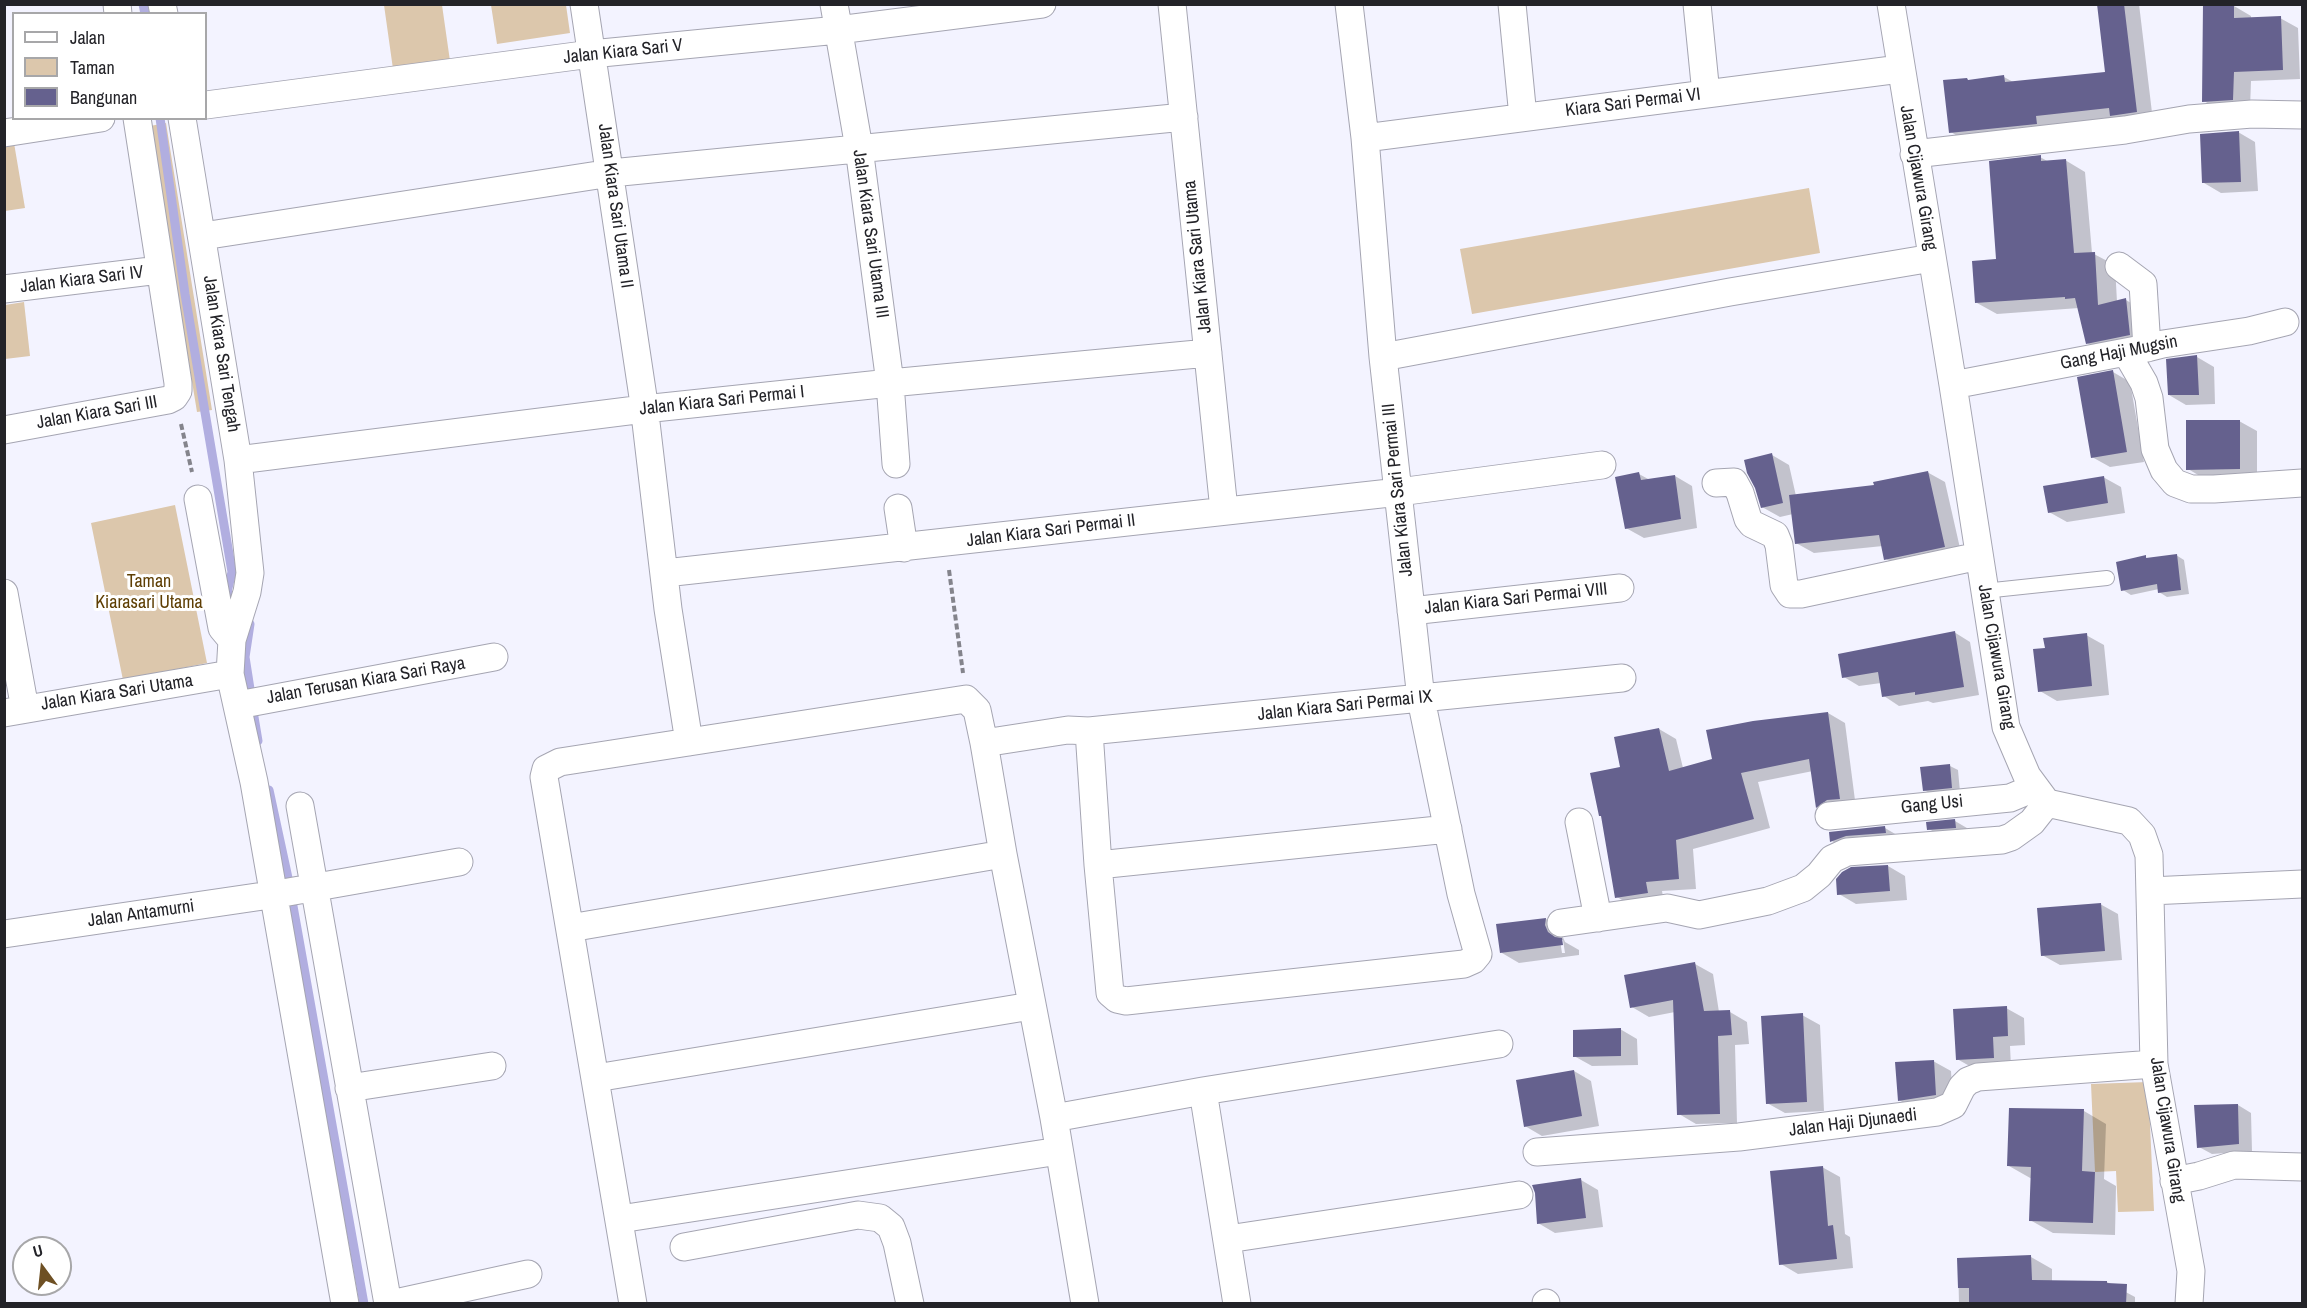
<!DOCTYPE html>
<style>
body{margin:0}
#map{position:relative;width:2307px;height:1308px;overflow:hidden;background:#f3f3ff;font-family:"Archivo Narrow",sans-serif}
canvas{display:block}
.frame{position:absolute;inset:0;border:6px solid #232328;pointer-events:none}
.legend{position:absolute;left:12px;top:12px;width:195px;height:108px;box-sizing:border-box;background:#fff;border:2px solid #a7a7a9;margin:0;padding:8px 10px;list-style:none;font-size:18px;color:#232328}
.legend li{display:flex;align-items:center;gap:12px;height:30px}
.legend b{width:30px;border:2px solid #a7a7a9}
.north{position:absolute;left:12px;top:1236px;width:60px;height:60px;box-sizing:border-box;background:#fff;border:2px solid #a7a7a9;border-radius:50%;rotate:345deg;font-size:16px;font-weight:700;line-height:24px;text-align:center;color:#232328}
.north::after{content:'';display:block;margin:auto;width:21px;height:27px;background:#6e5024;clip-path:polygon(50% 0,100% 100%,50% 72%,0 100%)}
</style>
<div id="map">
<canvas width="2307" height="1308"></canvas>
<div class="frame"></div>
<ul class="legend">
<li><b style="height:8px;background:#fff"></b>Jalan</li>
<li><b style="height:16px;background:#dcc7ac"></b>Taman</li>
<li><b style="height:16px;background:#65618e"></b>Bangunan</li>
</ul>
<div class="north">U</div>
</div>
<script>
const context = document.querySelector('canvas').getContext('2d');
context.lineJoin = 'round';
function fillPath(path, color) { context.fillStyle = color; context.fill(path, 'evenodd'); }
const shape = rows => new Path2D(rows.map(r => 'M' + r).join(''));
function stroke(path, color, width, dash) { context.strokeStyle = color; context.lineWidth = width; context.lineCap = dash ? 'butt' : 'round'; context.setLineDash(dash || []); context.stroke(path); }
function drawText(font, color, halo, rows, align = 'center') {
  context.font = font + ' "Archivo Narrow",sans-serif'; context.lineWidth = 6; context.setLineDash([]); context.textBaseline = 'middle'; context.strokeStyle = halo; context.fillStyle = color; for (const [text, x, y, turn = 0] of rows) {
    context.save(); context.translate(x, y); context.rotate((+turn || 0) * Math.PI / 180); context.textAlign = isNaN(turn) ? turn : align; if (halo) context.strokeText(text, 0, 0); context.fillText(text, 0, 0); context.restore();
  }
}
const green = shape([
 [384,5,442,5,450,61,393,69],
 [491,5,566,5,570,33,497,44],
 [166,123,212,410,197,412,150,126],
 [14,143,25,208,5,211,5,144],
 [1809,188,1820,253,1472,314,1460,249],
 [24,302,30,356,5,359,5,305],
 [175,505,207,663,123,680,91,523],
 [2148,1082,2154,1211,2118,1212,2116,1171,2095,1172,2091,1084]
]);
const shadow = shape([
 [2099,4,2139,4,2153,121,1967,142,1951,132,1970,82,2004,77,2015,83,2107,74],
 [2234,6,2251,16,2251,19,2280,18,2298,28,2300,79,2251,81,2250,109,2221,111,2204,101],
 [2238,132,2255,142,2258,191,2221,193,2204,183],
 [2040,157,2049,162,2065,160,2085,172,2092,253,2115,265,2117,302,2126,300,2146,312,2150,346,2107,354,2087,343,2079,308,1997,314,1977,303,1998,260],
 [2197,357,2214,367,2215,404,2186,405,2169,395],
 [2113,372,2130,382,2144,462,2110,467,2092,457],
 [2239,421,2257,431,2257,478,2205,479,2188,469],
 [1772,455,1789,465,1796,496,1875,486,1927,472,1945,482,1962,557,1903,569,1886,559,1883,546,1814,553,1796,543,1793,514,1780,517,1762,507],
 [1639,474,1650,480,1675,476,1692,486,1697,528,1644,538,1626,528],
 [2103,477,2121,487,2125,513,2067,522,2049,512],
 [2176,555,2184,560,2189,594,2167,597,2159,592,2159,589,2131,595,2123,590,2145,557,2149,559],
 [1954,632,1970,642,1979,695,1933,703,1928,701,1899,706,1884,696,1881,683,1859,686,1844,677],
 [2086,635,2104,645,2109,695,2057,701,2040,691,2046,650],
 [1828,713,1845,723,1856,808,1834,817,1817,807,1813,771,1758,782,1770,828,1693,849,1696,889,1662,891,1664,902,1634,907,1617,897,1622,768,1659,729,1676,739,1683,768,1714,760],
 [1950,766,1958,770,1960,792,1933,795,1924,790],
 [1955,821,1972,831,1946,839,1929,829],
 [1885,828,1902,838,1849,851,1832,841,1831,833],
 [1888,866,1905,876,1907,900,1856,904,1839,894],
 [2100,904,2118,914,2122,960,2060,965,2042,955],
 [1546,919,1563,929,1562,935,1565,942,1579,950,1579,955,1519,963,1502,953,1498,925],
 [1560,940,1563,940,1565,953,1562,953],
 [1695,964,1713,974,1719,1012,1730,1012,1747,1022,1749,1044,1735,1045,1737,1123,1696,1124,1679,1114,1675,1012,1649,1017,1632,1007],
 [2006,1008,2024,1018,2025,1045,2010,1046,2011,1067,1975,1069,1957,1059],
 [1802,1015,1820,1025,1824,1111,1785,1113,1767,1103],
 [1620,1029,1637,1039,1638,1065,1592,1066,1574,1056],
 [1933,1061,1951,1071,1953,1105,1916,1110,1899,1100],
 [1574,1071,1591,1081,1599,1126,1542,1136,1525,1126],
 [2238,1105,2251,1113,2252,1151,2212,1154,2199,1147],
 [2084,1111,2106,1124,2104,1179,2116,1186,2115,1235,2053,1233,2030,1220,2032,1179,2009,1166],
 [1822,1167,1840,1177,1845,1234,1850,1237,1853,1268,1798,1274,1781,1264],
 [1581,1180,1598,1190,1603,1227,1555,1233,1538,1223],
 [2031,1257,2052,1269,2052,1281,2107,1282,2135,1297,2135,1304,1959,1304,1958,1260]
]);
const stream = shape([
 [143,4,145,14],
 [160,118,185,294,232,572,227,592,238,607],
 [248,621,250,624,245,657,250,689],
 [253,711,258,741],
 [269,790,288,878,364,1304]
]);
const building = shape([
 [2097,4,2124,4,2137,112,2110,116,2109,108,2036,116,2037,124,1949,133,1943,80,1967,78,1968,80,2004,75,2005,82,2105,72],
 [2203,4,2234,4,2234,18,2281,16,2283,70,2234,72,2233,100,2202,102],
 [2239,131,2241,182,2202,183,2200,134],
 [2041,155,2041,161,2066,159,2074,253,2095,252,2098,305,2126,298,2130,335,2086,344,2075,298,2065,299,2065,297,1975,303,1972,261,1996,259,1989,161],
 [2197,355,2199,395,2168,395,2166,359],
 [2113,370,2127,452,2091,458,2077,377],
 [2186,420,2240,420,2240,469,2186,470],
 [1772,453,1783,503,1761,508,1755,488,1747,473,1744,460],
 [1928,471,1945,547,1884,560,1879,535,1795,544,1789,495,1874,485,1873,482],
 [1639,472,1641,480,1675,475,1681,519,1625,529,1615,477],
 [2104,476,2108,503,2048,513,2043,486],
 [2177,554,2181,590,2158,593,2157,584,2121,591,2116,562,2146,555,2146,558],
 [1955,631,1964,687,1915,695,1915,692,1882,697,1878,672,1842,678,1838,654],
 [2087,633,2092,686,2038,692,2033,649,2045,648,2043,638],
 [1828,712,1840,799,1827,800,1816,808,1809,759,1741,773,1754,819,1676,840,1679,879,1646,882,1648,893,1615,898,1601,816,1599,816,1590,773,1620,767,1614,737,1659,728,1669,771,1712,759,1706,730,1753,721],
 [1950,764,1952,788,1923,791,1920,767],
 [1955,819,1956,828,1927,830,1926,822],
 [1885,826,1886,833,1846,836,1830,842,1829,832],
 [1888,865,1890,891,1837,895,1836,879,1842,872,1851,867],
 [2101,903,2105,951,2041,956,2037,908],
 [1546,918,1545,925,1548,932,1555,937,1562,938,1563,945,1500,953,1496,924],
 [1695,962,1704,1011,1730,1010,1732,1035,1718,1036,1720,1114,1677,1115,1673,1000,1630,1008,1624,975],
 [2007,1006,2008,1036,1993,1037,1994,1058,1956,1060,1953,1009],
 [1803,1013,1807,1102,1766,1104,1761,1016],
 [1621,1028,1621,1056,1573,1057,1573,1030],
 [1934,1060,1936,1095,1898,1101,1895,1062],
 [1574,1070,1582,1116,1524,1127,1516,1080],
 [2238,1104,2239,1144,2197,1148,2194,1105],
 [2009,1108,2084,1109,2082,1171,2095,1172,2093,1223,2029,1221,2031,1167,2007,1166],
 [1823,1166,1828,1226,1833,1225,1837,1259,1779,1265,1770,1171],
 [1581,1178,1586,1218,1537,1224,1535,1193,1532,1185],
 [2031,1255,2032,1280,2107,1281,2107,1283,2127,1284,2126,1304,1969,1304,1969,1288,1958,1288,1957,1258]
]);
const path = shape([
 [181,424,192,472],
 [949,570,963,673]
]);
const lane = shape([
 [1984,591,2107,578]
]);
const street = shape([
 [117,4,118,14],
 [162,4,164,14],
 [584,4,643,397,668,609,689,742],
 [834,4,859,148,890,383,896,464],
 [1172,4,1224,510],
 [1512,4,1523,117],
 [1697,4,1706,94],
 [1891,4,1953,385,2006,727,2027,776,2047,803,2129,821,2142,835,2149,855,2154,1064,2191,1271,2189,1304],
 [206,105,591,54,838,30,1042,4],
 [182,118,238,460,250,573,247,592,232,640,230,674,254,782,345,1304],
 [4,133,101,118],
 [1365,138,1900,69],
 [1914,154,2125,130,2189,119,2252,114,2302,115],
 [203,236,611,173,1184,117],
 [2119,266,2143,284,2147,348],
 [4,289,159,270],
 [2126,352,2144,383,2149,398,2155,449,2164,470,2175,483,2191,489,2214,489,2302,483],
 [1383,357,1730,292,1932,258],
 [1953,385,2147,348,2163,344,2249,331,2285,322],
 [4,430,168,400,174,397,178,391,178,383,137,118],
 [238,460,644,409,890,383,1208,353],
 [1716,483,1734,482,1740,493,1748,519,1752,524,1775,535,1779,545,1784,585,1790,594,1801,594,1979,556],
 [198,499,222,628,232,640],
 [898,508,904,548],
 [665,573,1399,492,1602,465],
 [4,593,25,709],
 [1411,611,1620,588],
 [238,705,494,657],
 [4,713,230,674],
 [1089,731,1098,865,1110,993,1117,999,1126,1001,1464,964,1473,960,1478,954,1461,894,1421,699,1383,357,1365,138,1349,4],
 [984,743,1068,730,1089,731,1622,678],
 [300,806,388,1304],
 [1829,816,2010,798,2034,788],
 [1579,822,1598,918],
 [1098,865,1448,829],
 [2150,891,2302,884],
 [1561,923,1667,908,1699,915,1768,901,1803,888,1819,875,1832,859,1847,852,2002,840,2011,837,2032,822,2047,803],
 [570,928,1003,854],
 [4,934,277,894,459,862],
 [596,1078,1031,1006],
 [349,1088,492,1066],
 [1203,1091,1237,1304],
 [1054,1118,1203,1091,1499,1044],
 [1537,1152,1739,1137,1937,1112,1953,1105,1962,1087,1968,1081,1978,1077,2154,1064],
 [2174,1181,2199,1176,2234,1165,2302,1167],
 [620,1219,1059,1151],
 [1228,1239,1519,1195],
 [684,1247,858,1215,880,1218,891,1227,897,1243,910,1304],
 [1546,1303,1546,1304],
 [391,1304,528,1274],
 [633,1304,544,777,546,769,560,762,966,699,977,710,984,743,1003,854,1054,1118,1085,1304]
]);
const streetNames = [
 ["Jalan Kiara Sari V",623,52,-6],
 ["Kiara Sari Permai VI",1633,103,-7],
 ["Jalan Cijawura Girang",1918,178,80],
 ["Jalan Kiara Sari Utama II",615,206,82],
 ["Jalan Kiara Sari Utama III",870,234,82],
 ["Jalan Kiara Sari Utama",1198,257,-96],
 ["Jalan Kiara Sari IV",82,280,-7],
 ["Gang Haji Mugsin",2119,353,-11],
 ["Jalan Kiara Sari Tengah",221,354,81],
 ["Jalan Kiara Sari Permai I",722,401,-6],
 ["Jalan Kiara Sari III",97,413,-10],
 ["Jalan Kiara Sari Permai III",1398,490,-96],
 ["Jalan Kiara Sari Permai II",1051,531,-7],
 ["Jalan Kiara Sari Permai VIII",1516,599,-6],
 ["Jalan Cijawura Girang",1996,657,80],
 ["Jalan Terusan Kiara Sari Raya",366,681,-10],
 ["Jalan Kiara Sari Utama",117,693,-9],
 ["Jalan Kiara Sari Permai IX",1345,706,-6],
 ["Gang Usi",1932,805,-6],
 ["Jalan Antamurni",141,914,-8],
 ["Jalan Haji Djunaedi",1853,1123,-7],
 ["Jalan Cijawura Girang",2167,1130,81]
];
const parkNames = [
 ["Taman",149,582],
 ["Kiarasari Utama",149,603]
];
fillPath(green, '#dcc7ac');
fillPath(shadow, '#0003');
stroke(stream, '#b1aee0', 9);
fillPath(building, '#65618e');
stroke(lane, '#a5a5b2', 16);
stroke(street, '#a5a5b2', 29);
stroke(path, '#84848c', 4, [6, 3]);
stroke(lane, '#fff', 14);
stroke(street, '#fff', 27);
drawText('18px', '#232328', '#fff', streetNames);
drawText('18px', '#5e3e03', '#fff', parkNames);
</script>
